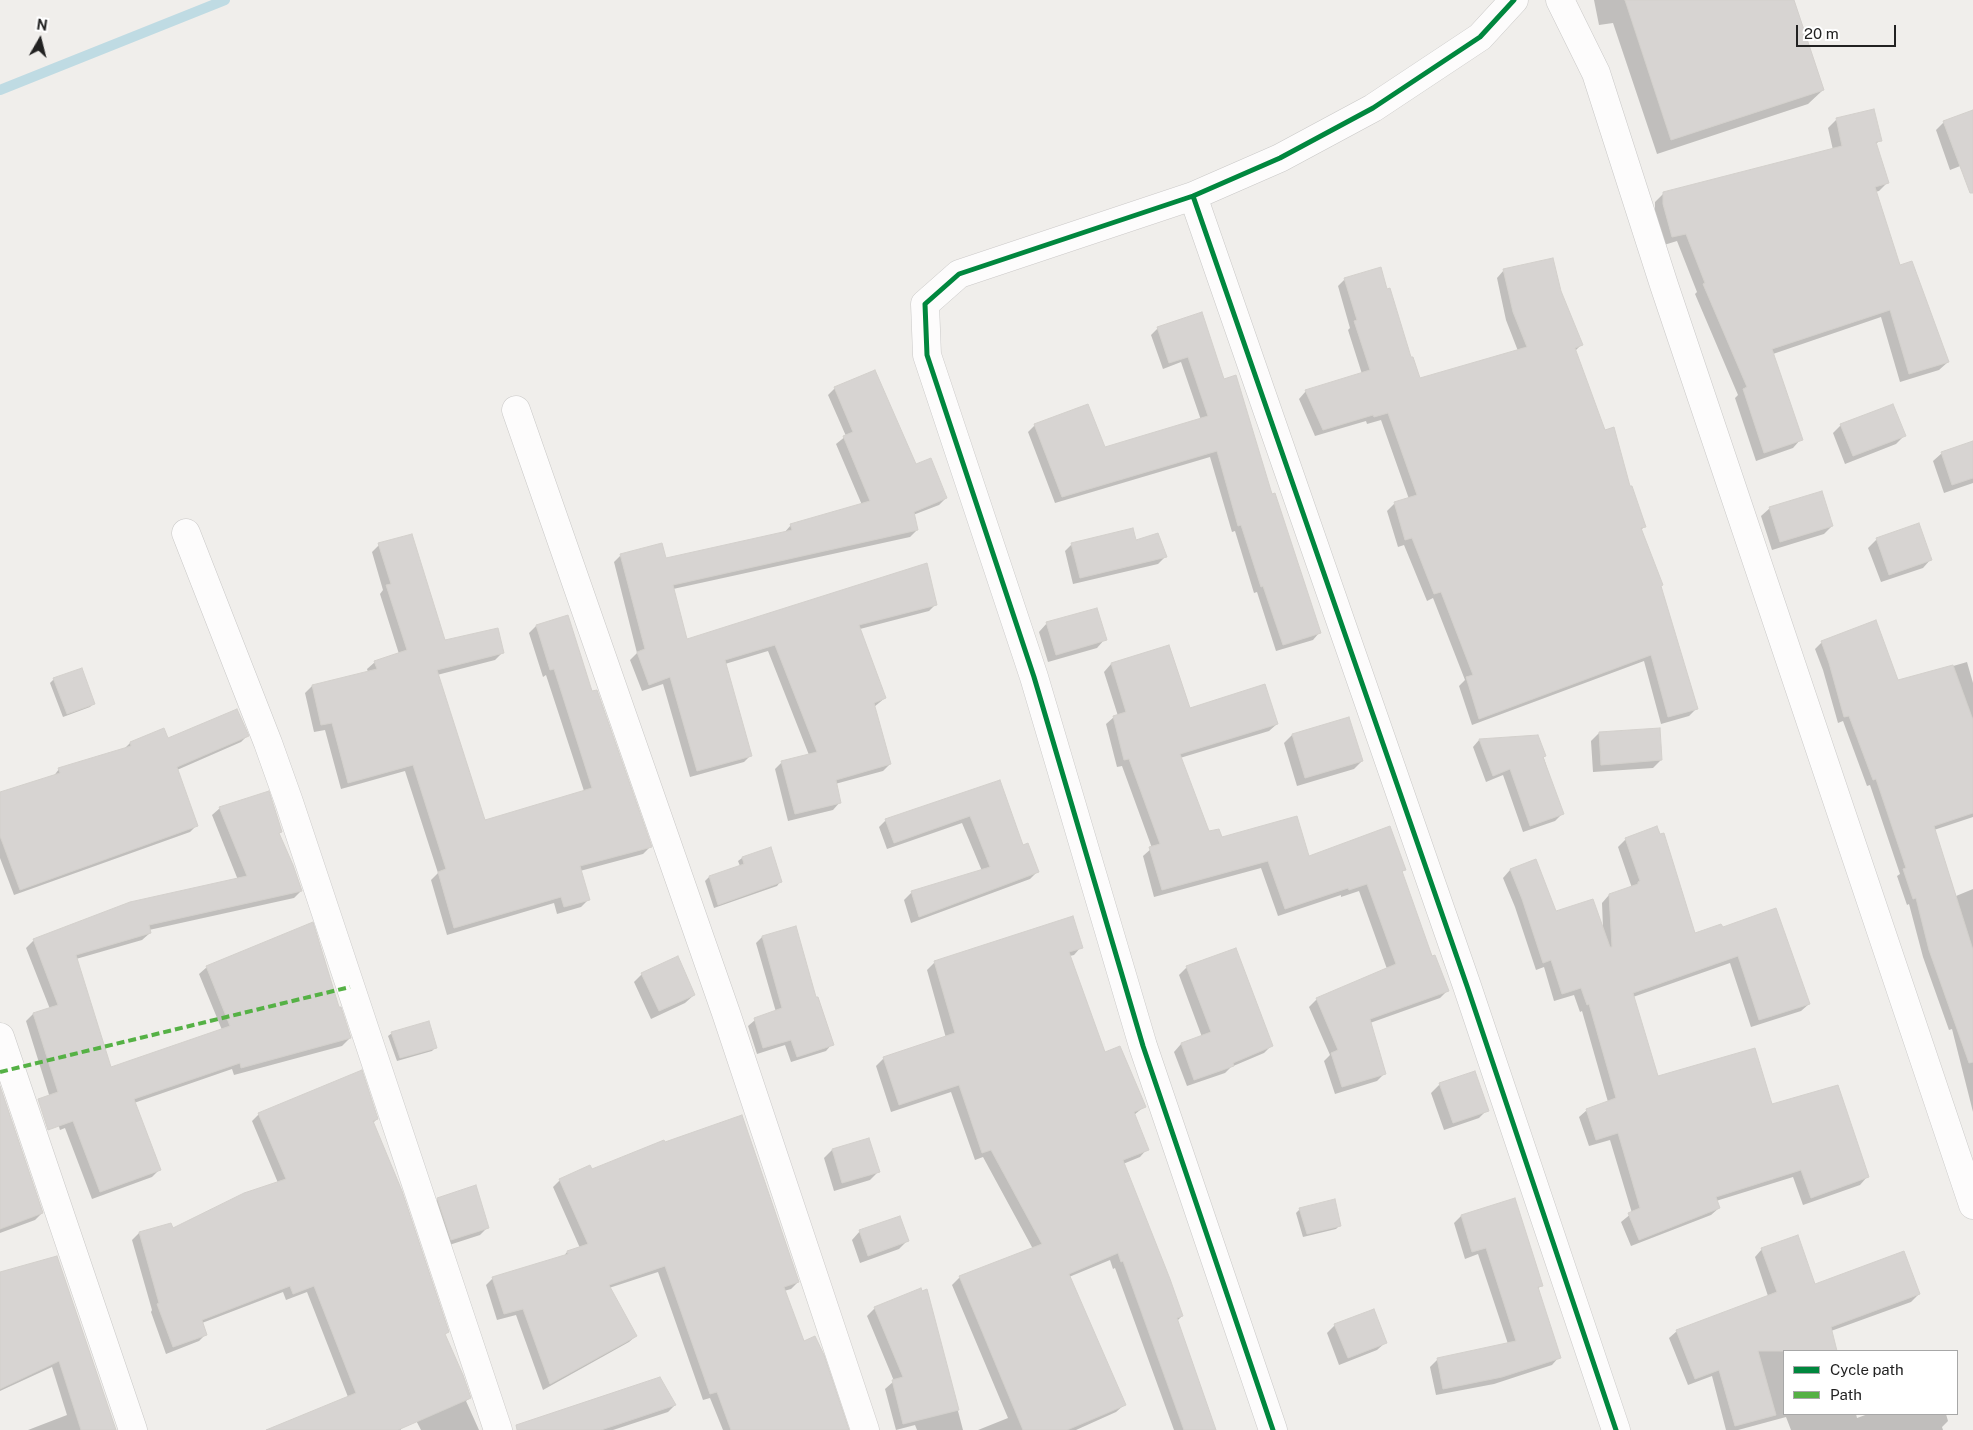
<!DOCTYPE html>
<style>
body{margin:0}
#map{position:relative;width:1973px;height:1430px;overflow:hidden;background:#f0eeeb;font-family:"Public Sans",sans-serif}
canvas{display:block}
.legend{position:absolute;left:1783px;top:1350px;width:175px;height:65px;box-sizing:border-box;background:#fff;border:1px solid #a7a7a7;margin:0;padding:6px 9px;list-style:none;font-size:15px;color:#222}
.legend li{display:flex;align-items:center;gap:10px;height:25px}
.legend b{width:25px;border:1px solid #a7a7a7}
.north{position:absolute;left:15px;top:15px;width:50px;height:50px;-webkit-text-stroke:4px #fff;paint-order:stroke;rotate:8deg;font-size:14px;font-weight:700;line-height:20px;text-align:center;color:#222}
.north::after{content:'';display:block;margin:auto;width:18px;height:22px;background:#222;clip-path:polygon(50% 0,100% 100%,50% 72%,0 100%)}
.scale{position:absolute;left:1796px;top:25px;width:100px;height:22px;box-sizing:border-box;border:2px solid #222;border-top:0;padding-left:6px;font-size:15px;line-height:18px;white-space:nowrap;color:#222;-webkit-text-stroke:4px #fff;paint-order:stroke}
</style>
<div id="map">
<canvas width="1973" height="1430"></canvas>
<ul class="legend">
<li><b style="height:6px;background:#00873e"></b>Cycle path</li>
<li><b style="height:6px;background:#55b145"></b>Path</li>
</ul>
<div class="north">N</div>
<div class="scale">20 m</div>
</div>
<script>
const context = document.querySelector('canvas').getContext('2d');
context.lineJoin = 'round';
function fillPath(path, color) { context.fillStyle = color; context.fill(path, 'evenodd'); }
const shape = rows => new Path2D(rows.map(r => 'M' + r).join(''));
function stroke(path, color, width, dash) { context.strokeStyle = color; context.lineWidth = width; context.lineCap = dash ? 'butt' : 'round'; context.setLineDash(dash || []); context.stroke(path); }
const shadow = shape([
 [1594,0,1792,0,1823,90,1808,104,1657,154,1613,23,1599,25],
 [1873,111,1880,140,1875,145,1887,183,1879,191,1875,192,1899,266,1948,362,1939,370,1900,382,1881,317,1773,354,1801,439,1793,448,1756,461,1735,398,1738,395,1695,294,1697,292,1677,241,1664,245,1655,213,1655,202,1664,193,1833,150,1828,128,1836,120],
 [1973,112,1973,161,1950,170,1936,130,1944,122],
 [1504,270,1560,291,1581,345,1575,351,1604,431,1645,526,1641,530,1660,587,1696,709,1689,716,1661,724,1644,661,1472,725,1459,686,1465,680,1433,598,1427,601,1404,545,1398,547,1387,511,1395,503,1409,499,1381,420,1367,424,1366,421,1315,436,1299,399,1306,391,1362,374,1348,330,1350,328,1338,286,1345,279,1410,359,1419,380,1518,351,1506,320,1497,278],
 [1158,328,1223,381,1271,496,1319,633,1313,640,1276,651,1257,592,1254,593,1235,531,1232,532,1210,457,1055,503,1028,432,1035,425,1104,448,1201,420,1181,362,1163,369,1151,335],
 [835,388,915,465,946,498,939,505,913,515,917,530,910,537,673,589,686,640,936,604,929,611,860,629,885,698,874,707,890,764,883,771,835,784,840,802,833,810,788,821,775,769,782,762,809,755,768,651,725,664,751,755,744,762,690,777,663,684,642,691,630,660,637,653,614,562,621,555,665,560,784,533,791,525,862,505,836,444,846,436,828,395],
 [1841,425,1904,436,1896,444,1845,464,1833,433],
 [1973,442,1973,483,1944,493,1933,461,1942,453],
 [1770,508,1832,526,1824,534,1772,550,1761,516],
 [1877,539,1931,559,1923,568,1881,582,1868,548],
 [1135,541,1165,557,1158,564,1073,584,1065,551,1072,544],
 [379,545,444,641,502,653,495,660,437,675,484,821,584,791,546,675,543,677,529,633,536,626,567,617,592,693,650,847,643,854,580,871,588,900,581,907,557,914,554,903,447,935,431,880,438,873,405,771,341,789,325,730,314,732,305,693,312,686,368,672,367,669,375,662,399,654,380,594,383,590,372,552],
 [1047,623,1105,639,1097,648,1048,662,1039,632],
 [1822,642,1898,682,1967,662,1973,683,1973,817,1934,830,1956,896,1973,889,1973,1112,1952,1029,1949,1030,1923,957,1909,904,1907,905,1897,876,1900,874,1870,785,1867,786,1843,721,1838,723,1823,670,1815,649],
 [1168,646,1189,709,1277,724,1269,731,1180,758,1208,833,1221,839,1308,858,1404,870,1401,873,1432,957,1447,991,1440,998,1370,1023,1385,1073,1377,1081,1335,1094,1324,1061,1330,1055,1309,1007,1317,999,1387,969,1359,891,1341,897,1341,895,1278,916,1261,868,1154,897,1143,856,1152,848,1122,766,1117,767,1106,724,1114,717,1118,716,1104,672,1111,664],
 [54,679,94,703,90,707,63,717,50,683],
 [163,729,167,739,247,736,241,742,177,770,196,826,190,832,14,895,0,858,0,793,53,777,59,769,123,750,130,743],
 [1599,733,1661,760,1653,768,1593,772,1591,741],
 [1292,735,1362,761,1354,769,1297,786,1284,743],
 [1537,737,1562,814,1555,821,1523,832,1503,775,1486,782,1473,747,1479,740],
 [999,782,1022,847,1037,872,1030,879,911,923,904,900,912,892,982,871,962,823,887,849,879,827,886,820],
 [220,808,281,831,278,834,301,891,294,898,149,930,150,933,142,940,76,959,110,1069,222,1030,199,974,207,967,338,1009,350,1038,342,1046,234,1075,232,1069,134,1103,160,1169,152,1177,92,1199,65,1128,60,1130,26,1021,33,1014,50,1009,26,948,33,941,130,903,238,880,212,815],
 [1626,839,1694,935,1720,925,1809,1004,1801,1011,1751,1027,1730,963,1633,997,1657,1077,1772,1106,1867,1177,1860,1185,1803,1205,1793,1177,1716,1201,1719,1208,1711,1215,1631,1246,1621,1222,1632,1213,1610,1140,1589,1146,1579,1117,1587,1110,1608,1102,1582,1011,1580,1012,1574,995,1554,1001,1544,967,1536,970,1515,907,1503,878,1510,870,1535,861,1556,913,1603,928,1602,903,1609,895,1632,888,1618,847],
 [770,849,780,882,777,886,714,908,705,881,709,877,740,866,738,861,742,858],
 [795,927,815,999,832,1044,826,1051,791,1062,785,1045,757,1054,748,1026,755,1020,776,1012,756,943,762,937],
 [1081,947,1074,955,1070,956,1105,1054,1145,1106,1134,1115,1147,1149,1140,1157,1123,1164,1182,1316,1177,1321,1215,1430,1174,1430,1115,1268,1113,1269,1110,1260,1069,1277,1124,1405,1116,1412,1076,1430,978,1430,1008,1418,952,1285,960,1277,1033,1249,983,1157,975,1160,951,1092,891,1112,876,1066,884,1058,946,1038,927,970,935,962],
 [1187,967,1271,1046,1264,1053,1231,1067,1225,1073,1187,1086,1174,1052,1181,1044,1202,1037,1179,975],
 [642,974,694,995,685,1003,651,1019,634,982],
 [392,1033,436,1047,432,1051,397,1061,388,1036],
 [1440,1084,1487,1110,1479,1118,1444,1130,1431,1093],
 [0,1114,42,1213,35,1220,0,1233],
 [259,1114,377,1119,373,1123,447,1332,444,1335,470,1398,466,1401,479,1430,421,1430,408,1405,394,1411,401,1430,276,1430,348,1397,307,1292,286,1300,283,1292,202,1323,206,1334,199,1341,166,1354,151,1312,152,1310,132,1240,139,1233,170,1224,172,1230,278,1183,252,1121],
 [832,1150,878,1172,870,1180,834,1191,824,1158],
 [590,1167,592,1171,798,1282,791,1289,784,1291,804,1342,847,1430,723,1430,710,1398,703,1400,658,1272,609,1288,636,1336,629,1342,543,1390,516,1315,497,1320,486,1285,493,1278,563,1257,567,1252,580,1248,553,1187,560,1180],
 [438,1199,488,1227,480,1235,443,1247,430,1207],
 [1514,1200,1541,1285,1538,1289,1559,1357,1552,1365,1494,1384,1436,1395,1430,1367,1438,1359,1508,1344,1478,1254,1465,1259,1454,1223,1461,1216],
 [1300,1209,1340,1225,1336,1229,1303,1237,1296,1213],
 [860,1231,907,1241,899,1249,860,1263,852,1240],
 [1762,1249,1814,1286,1919,1294,1911,1302,1831,1331,1837,1351,1784,1351,1784,1414,1856,1414,1857,1418,1868,1414,1946,1414,1948,1421,1942,1427,1943,1430,1791,1430,1786,1417,1738,1430,1726,1430,1712,1376,1688,1385,1669,1338,1677,1331,1768,1296,1755,1257],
 [0,1273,115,1430,28,1430,67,1415,52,1367,0,1391],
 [926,1290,963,1430,917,1430,915,1425,896,1430,885,1389,894,1381,867,1316,875,1308],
 [1335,1325,1386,1342,1377,1350,1339,1365,1327,1333],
 [675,1405,668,1412,613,1430,552,1430]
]);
const stream = shape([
 [0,90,225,0]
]);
const building = shape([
 [1625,0,1794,0,1824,90,1671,140,1625,0],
 [1874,109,1882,141,1876,142,1889,183,1875,187,1900,265,1912,261,1949,362,1909,374,1890,310,1772,349,1803,440,1764,453,1743,389,1747,387,1703,284,1705,283,1686,234,1672,237,1663,204,1663,192,1842,146,1836,118,1874,109],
 [1973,110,1973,193,1970,193,1943,121,1973,110],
 [1553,258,1561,291,1583,345,1575,348,1605,430,1614,427,1630,486,1632,486,1646,527,1641,528,1663,585,1661,586,1698,709,1668,717,1651,655,1479,719,1466,677,1473,675,1441,592,1434,594,1412,538,1405,540,1394,502,1417,495,1388,413,1374,417,1373,415,1323,430,1305,390,1370,370,1354,321,1357,320,1344,278,1381,267,1387,289,1390,288,1411,357,1413,357,1420,378,1527,347,1513,312,1503,269,1553,258],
 [1202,312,1224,379,1236,375,1272,494,1275,493,1321,633,1283,645,1263,586,1261,587,1241,525,1238,526,1217,451,1062,497,1034,424,1088,404,1105,447,1208,416,1188,357,1169,363,1157,327,1202,312],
 [875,370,916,464,931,458,947,498,914,512,918,530,673,585,687,639,927,563,937,605,859,625,886,698,874,703,891,764,836,780,841,803,795,814,781,761,817,752,775,645,725,660,752,756,697,771,670,677,649,685,637,652,645,649,620,554,662,543,666,558,792,530,790,524,870,501,843,436,853,432,834,387,875,370],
 [1893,404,1906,436,1853,456,1840,424,1893,404],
 [1973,441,1973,478,1952,485,1941,452,1973,441],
 [1822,491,1833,526,1780,542,1769,507,1822,491],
 [1919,523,1932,560,1889,575,1876,538,1919,523],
 [1133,528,1136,540,1158,533,1167,557,1080,578,1071,543,1133,528],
 [412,534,445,640,498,628,504,653,437,670,485,820,592,788,554,669,550,670,536,625,568,615,592,691,597,690,652,847,580,866,590,900,564,907,561,897,454,928,438,872,446,869,413,765,348,783,332,723,321,725,312,685,377,669,374,661,407,650,386,585,391,584,378,543,412,534],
 [1097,608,1107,640,1056,655,1046,622,1097,608],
 [1876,620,1898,680,1953,665,1973,720,1973,813,1934,826,1973,950,1973,1062,1969,1063,1929,950,1916,898,1913,899,1903,869,1906,868,1876,779,1873,780,1849,716,1844,717,1829,663,1821,641,1876,620],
 [1169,645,1190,708,1265,684,1278,724,1180,754,1209,831,1219,829,1222,837,1297,816,1309,856,1390,826,1406,870,1402,871,1432,956,1435,955,1449,991,1370,1019,1386,1074,1342,1087,1331,1053,1338,1050,1316,998,1396,964,1367,884,1349,890,1348,888,1285,909,1268,861,1162,890,1149,847,1160,844,1129,759,1124,760,1113,716,1126,712,1111,663,1169,645],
 [82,668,95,704,67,714,53,678,82,668],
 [237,709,249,736,177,767,198,826,20,890,0,836,0,792,60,773,58,768,131,746,130,742,164,728,168,738,237,709],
 [1349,717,1363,761,1305,778,1292,734,1349,717],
 [1660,728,1662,760,1601,765,1599,732,1660,728],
 [1538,735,1546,756,1543,757,1564,814,1530,826,1510,769,1493,776,1479,739,1538,735],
 [1000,780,1023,845,1028,843,1039,872,919,917,911,891,990,867,970,816,894,843,885,819,1000,780],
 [269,791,282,832,279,833,293,865,302,891,149,925,151,933,76,955,111,1067,230,1026,206,966,313,922,339,1007,341,1007,351,1038,241,1068,240,1063,134,1099,161,1170,100,1192,73,1121,48,1130,38,1099,58,1092,33,1013,58,1005,33,939,130,902,247,876,219,807,269,791],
 [1657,826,1660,834,1664,833,1695,933,1721,924,1723,927,1776,908,1810,1004,1759,1020,1738,956,1633,993,1658,1076,1755,1048,1772,1104,1838,1085,1869,1177,1811,1198,1801,1170,1716,1197,1720,1208,1639,1240,1628,1213,1640,1208,1618,1133,1596,1140,1586,1109,1616,1098,1589,1004,1587,1005,1581,988,1562,994,1551,960,1543,963,1522,899,1510,869,1536,859,1556,911,1593,899,1610,947,1612,947,1609,894,1638,884,1638,882,1640,881,1625,838,1657,826],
 [771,847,782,882,718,905,709,876,744,864,742,857,771,847],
 [1073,916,1083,948,1069,952,1105,1052,1120,1046,1146,1107,1134,1112,1149,1150,1123,1160,1170,1279,1183,1316,1177,1318,1216,1430,1184,1430,1123,1261,1121,1262,1118,1253,1069,1274,1126,1405,1067,1430,1023,1430,959,1276,1042,1244,991,1150,982,1153,959,1085,899,1105,883,1057,955,1033,934,961,1073,916],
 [796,926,816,997,818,997,834,1045,797,1057,791,1040,763,1048,754,1018,782,1008,762,936,796,926],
 [1236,948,1273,1046,1233,1063,1234,1066,1194,1080,1181,1043,1211,1032,1186,966,1236,948],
 [678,956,695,995,659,1011,641,973,678,956],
 [429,1021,437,1048,400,1058,391,1032,429,1021],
 [362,1070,378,1119,373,1121,402,1191,449,1332,445,1334,463,1375,471,1398,398,1430,266,1430,356,1393,314,1286,293,1294,290,1286,202,1320,207,1335,173,1347,157,1304,159,1303,139,1232,171,1223,173,1228,244,1193,286,1179,258,1113,362,1070],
 [1475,1071,1489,1111,1453,1123,1439,1083,1475,1071],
 [0,1086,43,1213,0,1229,0,1086],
 [742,1115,799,1282,784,1287,804,1341,815,1336,824,1355,849,1430,731,1430,717,1392,710,1394,665,1266,609,1285,637,1336,550,1384,523,1309,504,1314,492,1277,568,1254,567,1251,588,1244,559,1179,590,1165,592,1169,664,1140,665,1142,742,1115],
 [869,1138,880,1172,842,1183,832,1149,869,1138],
 [476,1185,489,1228,451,1240,437,1198,476,1185],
 [1515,1198,1543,1286,1538,1287,1561,1358,1502,1377,1443,1389,1437,1358,1516,1341,1486,1248,1472,1252,1461,1215,1515,1198],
 [1335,1199,1341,1226,1307,1234,1299,1208,1335,1199],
 [900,1216,909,1241,868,1256,859,1230,900,1216],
 [1798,1235,1815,1284,1904,1251,1920,1294,1831,1327,1837,1351,1758,1351,1776,1415,1735,1426,1719,1370,1695,1379,1676,1330,1777,1292,1761,1248,1798,1235],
 [57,1256,116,1430,81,1430,59,1361,0,1389,0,1272,57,1256],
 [921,1288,922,1291,927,1289,959,1410,903,1424,892,1380,903,1377,874,1307,921,1288],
 [1374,1309,1387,1343,1348,1358,1334,1324,1374,1309],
 [660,1377,676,1405,601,1430,517,1430,516,1425,660,1377]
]);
const street = shape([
 [1560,0,1596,73,1664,285,1973,1205],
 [1193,196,1467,986,1616,1430],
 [516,410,726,1013,865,1430],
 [186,533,268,743,289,802,498,1430],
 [0,1037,133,1430],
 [1273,1430,1143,1046,1034,677,927,355,925,304,959,274,1193,196,1280,158,1373,108,1480,37,1514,0]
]);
const quiet = shape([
 [0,1072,350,987]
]);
const cycleway = shape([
 [1193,196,1467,986,1616,1430],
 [1273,1430,1143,1046,1034,677,927,355,925,304,959,274,1193,196,1280,158,1373,108,1480,37,1514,0]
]);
fillPath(shadow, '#0003');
stroke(stream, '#bfdbe3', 10);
fillPath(building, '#d7d4d2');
stroke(building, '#d3d0cc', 1);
stroke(street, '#c9c8c7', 29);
stroke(street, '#fdfcfc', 28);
stroke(quiet, '#55b145', 4, [8, 4]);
stroke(cycleway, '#00873e', 5);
</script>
